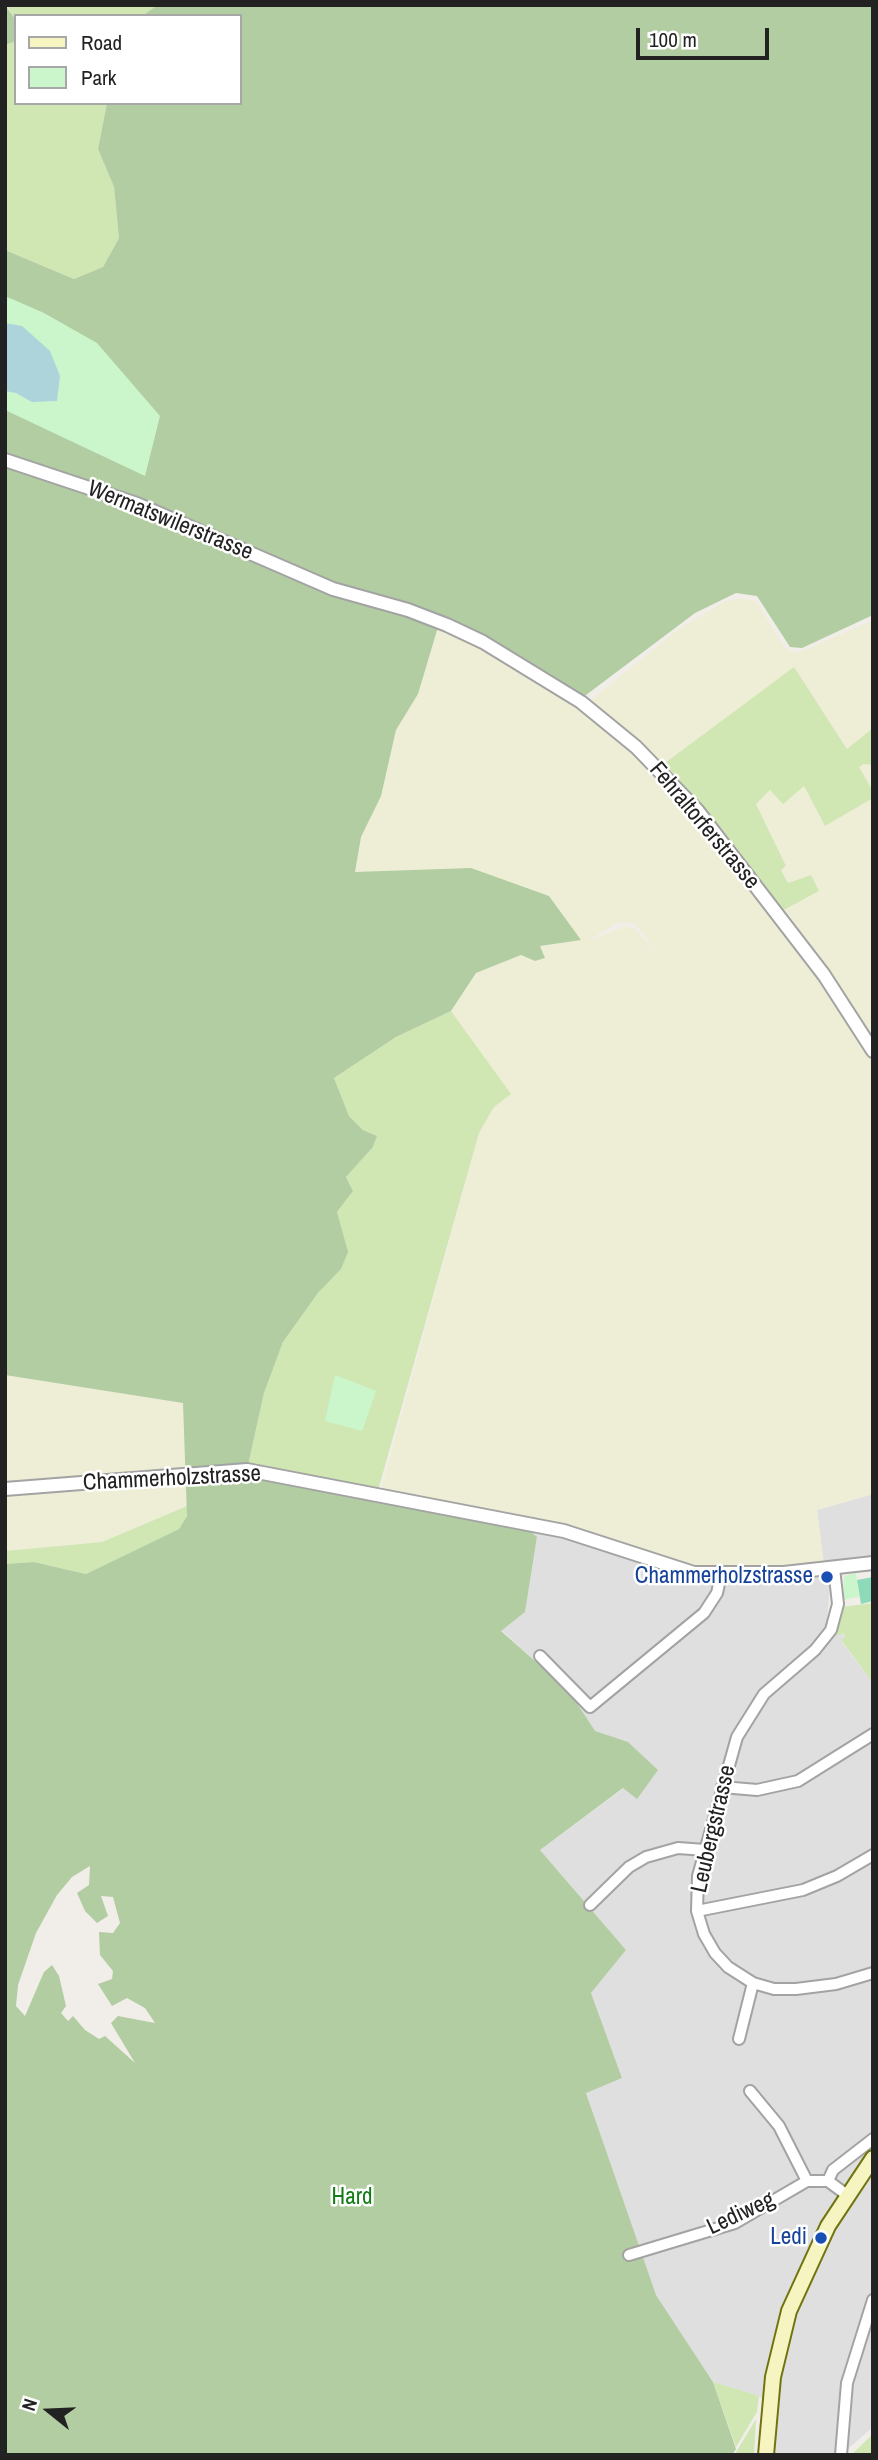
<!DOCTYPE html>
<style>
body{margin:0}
#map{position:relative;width:878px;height:2460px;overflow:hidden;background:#f1eee9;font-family:"Archivo Narrow",sans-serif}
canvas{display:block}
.frame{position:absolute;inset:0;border:7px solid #222;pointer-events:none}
.legend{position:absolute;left:14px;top:14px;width:228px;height:91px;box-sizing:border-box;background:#fff;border:2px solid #a7a7a7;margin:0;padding:9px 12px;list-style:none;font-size:21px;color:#222}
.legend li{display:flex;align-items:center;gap:14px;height:35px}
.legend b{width:35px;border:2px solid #a7a7a7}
.north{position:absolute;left:14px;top:2376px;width:70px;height:70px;-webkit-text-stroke:5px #fff;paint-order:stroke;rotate:288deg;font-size:19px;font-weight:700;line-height:28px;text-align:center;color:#222}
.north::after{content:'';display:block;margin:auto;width:24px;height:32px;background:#222;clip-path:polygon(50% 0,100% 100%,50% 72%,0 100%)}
.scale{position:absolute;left:636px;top:28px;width:133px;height:32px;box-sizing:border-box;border:4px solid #222;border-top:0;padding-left:9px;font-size:21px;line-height:24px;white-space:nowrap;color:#222;-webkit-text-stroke:5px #fff;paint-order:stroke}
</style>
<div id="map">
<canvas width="878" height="2460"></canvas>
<div class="frame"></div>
<ul class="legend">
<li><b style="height:9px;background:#f6f5c2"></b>Road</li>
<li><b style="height:19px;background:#cbf6cc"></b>Park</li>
</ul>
<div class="north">N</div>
<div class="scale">100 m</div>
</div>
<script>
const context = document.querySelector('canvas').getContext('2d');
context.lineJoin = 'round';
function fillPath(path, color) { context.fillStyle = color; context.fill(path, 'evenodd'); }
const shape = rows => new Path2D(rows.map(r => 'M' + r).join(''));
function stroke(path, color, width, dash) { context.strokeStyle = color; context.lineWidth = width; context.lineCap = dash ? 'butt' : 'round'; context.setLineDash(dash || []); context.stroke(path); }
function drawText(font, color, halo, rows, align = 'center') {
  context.font = font + ' "Archivo Narrow",sans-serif'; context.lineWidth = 5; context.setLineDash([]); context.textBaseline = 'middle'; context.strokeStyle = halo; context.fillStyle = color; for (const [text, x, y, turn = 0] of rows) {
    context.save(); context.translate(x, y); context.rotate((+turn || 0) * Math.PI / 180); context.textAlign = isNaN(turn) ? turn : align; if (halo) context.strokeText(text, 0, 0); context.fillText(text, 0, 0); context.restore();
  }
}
const residential = shape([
 [873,1494,873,1559,824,1565,817,1510],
 [529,1531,551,1533,682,1575,749,1580,825,1577,830,1584,827,1621,838,1636,842,1633,845,1637,841,1641,873,1683,873,2427,841,2455,766,2455,769,2400,713,2382,656,2295,623,2204,586,2092,622,2078,591,1993,626,1950,540,1850,624,1788,628,1742,595,1732,569,1691,501,1630,525,1612,537,1538]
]);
const farmland = shape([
 [741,598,757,602,784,647,798,653,873,620,873,728,848,749,821,708,661,766,592,705,592,699,680,628,724,602],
 [441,617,579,697,659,769,720,839,873,1052,873,1494,817,1510,824,1565,709,1571,385,1491,382,1486,479,1133,494,1107,510,1094,451,1011,476,973,521,955,535,961,544,958,539,946,580,940,549,896,355,872,361,837,381,796,396,730,418,694],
 [630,922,638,927,657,953,635,929,627,926,589,940,617,923],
 [864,764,873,765,873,791,859,767],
 [804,786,825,826,873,798,873,1044,782,911,819,891,798,882,789,884,781,870,786,866,756,804,770,790],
 [5,1375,184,1403,187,1506,102,1542,5,1551]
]);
const grass = shape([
 [6,5,158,5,158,6,142,16,16,16,16,20],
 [16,41,16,103,107,103,98,149,114,187,119,238,103,267,74,279,5,250,5,45],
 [794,667,847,749,873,728,873,765,864,764,859,767,873,791,873,798,825,826,804,786,783,804,770,790,756,804,786,866,781,870,788,883,811,875,819,891,782,911,661,766],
 [451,1011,511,1094,494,1107,479,1133,377,1494,247,1470,264,1393,283,1342,318,1293,341,1269,337,1212,353,1191,346,1177,373,1147,377,1136,363,1130,349,1116,334,1078,396,1037],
 [187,1506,187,1516,179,1529,86,1574,34,1562,5,1564,5,1551,102,1542],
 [873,1603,873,1683,841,1640,845,1637,843,1633,838,1636,835,1632,841,1607],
 [713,2382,759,2396,757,2412,736,2447],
 [756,2419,754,2455,735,2455,735,2454],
 [873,2434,873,2455,851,2455]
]);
const forest = shape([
 [5,5,16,20,16,41,5,45],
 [158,5,873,5,873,615,802,648,790,647,757,596,736,593,695,613,586,695,579,697,441,617,418,694,396,730,381,796,361,837,355,872,471,868,549,896,581,940,540,946,545,958,535,961,521,955,476,973,451,1011,396,1037,334,1078,349,1116,363,1130,377,1136,373,1147,346,1177,353,1191,337,1212,348,1252,341,1269,318,1293,283,1342,264,1393,247,1470,519,1522,537,1537,525,1612,501,1631,569,1691,595,1731,628,1742,658,1770,637,1799,623,1788,540,1850,626,1950,591,1993,622,2078,586,2093,656,2295,713,2382,736,2449,732,2455,5,2455,5,1564,34,1562,86,1574,179,1529,187,1516,183,1403,5,1375,5,250,74,279,103,267,119,238,114,187,98,149,107,103,240,103,240,16,142,16],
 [90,1866,89,1885,77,1893,85,1911,97,1923,108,1916,101,1896,113,1897,120,1923,113,1933,99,1932,100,1955,113,1971,112,1979,98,1984,112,2006,127,1998,145,2008,155,2023,118,2016,111,2023,135,2063,105,2036,99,2039,85,2030,73,2016,68,2021,61,2013,66,2006,59,1976,52,1965,44,1972,25,2016,16,2006,18,1985,36,1933,57,1895,72,1877]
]);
const park = shape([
 [5,296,44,313,97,343,160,416,145,476,5,410],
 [335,1375,376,1391,362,1431,325,1421],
 [856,1573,859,1597,843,1600,844,1576]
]);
const pitch = shape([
 [873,1577,873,1601,861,1604,857,1580]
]);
const water = shape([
 [5,323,22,326,50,351,60,376,57,401,32,402,16,393,5,391]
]);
const minor = shape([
 [834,1568,838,1604,831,1630,815,1650,764,1694,737,1737,698,1876,697,1911,704,1934,715,1953,728,1967,753,1983,774,1989,796,1989,836,1984,873,1973],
 [540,1656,590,1707,704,1613,717,1593,721,1575],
 [722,1787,757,1790,798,1781,873,1734],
 [590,1905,629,1867,646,1857,678,1848,705,1850],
 [697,1911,803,1890,837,1876,873,1855],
 [739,2039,753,1983],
 [750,2091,779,2126,807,2181],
 [828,2181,833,2170,873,2139],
 [629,2255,735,2223,807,2181,828,2181,847,2195],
 [841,2455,847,2383,873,2300]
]);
const tertiary = shape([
 [5,460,137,504,333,589,408,610,447,625,483,642,581,702,636,747,697,810,824,975,873,1051],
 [5,1489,247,1470,564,1531,694,1573,784,1573,873,1563]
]);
const secondary = shape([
 [766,2455,773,2377,789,2311,828,2226,873,2158]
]);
const markers = [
 [827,1577,7,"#1a4fb4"],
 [821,2238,7,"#1a4fb4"]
];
const streetNames = [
 ["Wermatswilerstrasse",170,521,22],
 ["Fehraltorferstrasse",704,826,50],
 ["Chammerholzstrasse",172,1479,-3],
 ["Leubergstrasse",714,1829,-77],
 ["Lediweg",741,2214,-25]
];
const transitNames = [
 ["Chammerholzstrasse",813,1577],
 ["Ledi",807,2238]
];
const parkNames = [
 ["Hard",352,2198]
];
fillPath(residential, '#e0dfdf');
fillPath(farmland, '#eeeed6');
fillPath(grass, '#d0e7b4');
fillPath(forest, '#b1cda1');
fillPath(park, '#cbf6cc');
fillPath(pitch, '#8ddab8');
fillPath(water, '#add4db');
stroke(minor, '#a3a3a3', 14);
stroke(tertiary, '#a3a3a3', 16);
stroke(secondary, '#6f740d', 18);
stroke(minor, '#fff', 10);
stroke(tertiary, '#fff', 12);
stroke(secondary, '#f6f5c2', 14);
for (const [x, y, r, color] of markers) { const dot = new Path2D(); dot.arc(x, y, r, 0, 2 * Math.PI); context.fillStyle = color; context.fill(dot); stroke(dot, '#fff', 2.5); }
drawText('23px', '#222', '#fff', streetNames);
drawText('23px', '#164399', '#fff', transitNames, 'right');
drawText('23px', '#147b16', '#fff', parkNames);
</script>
